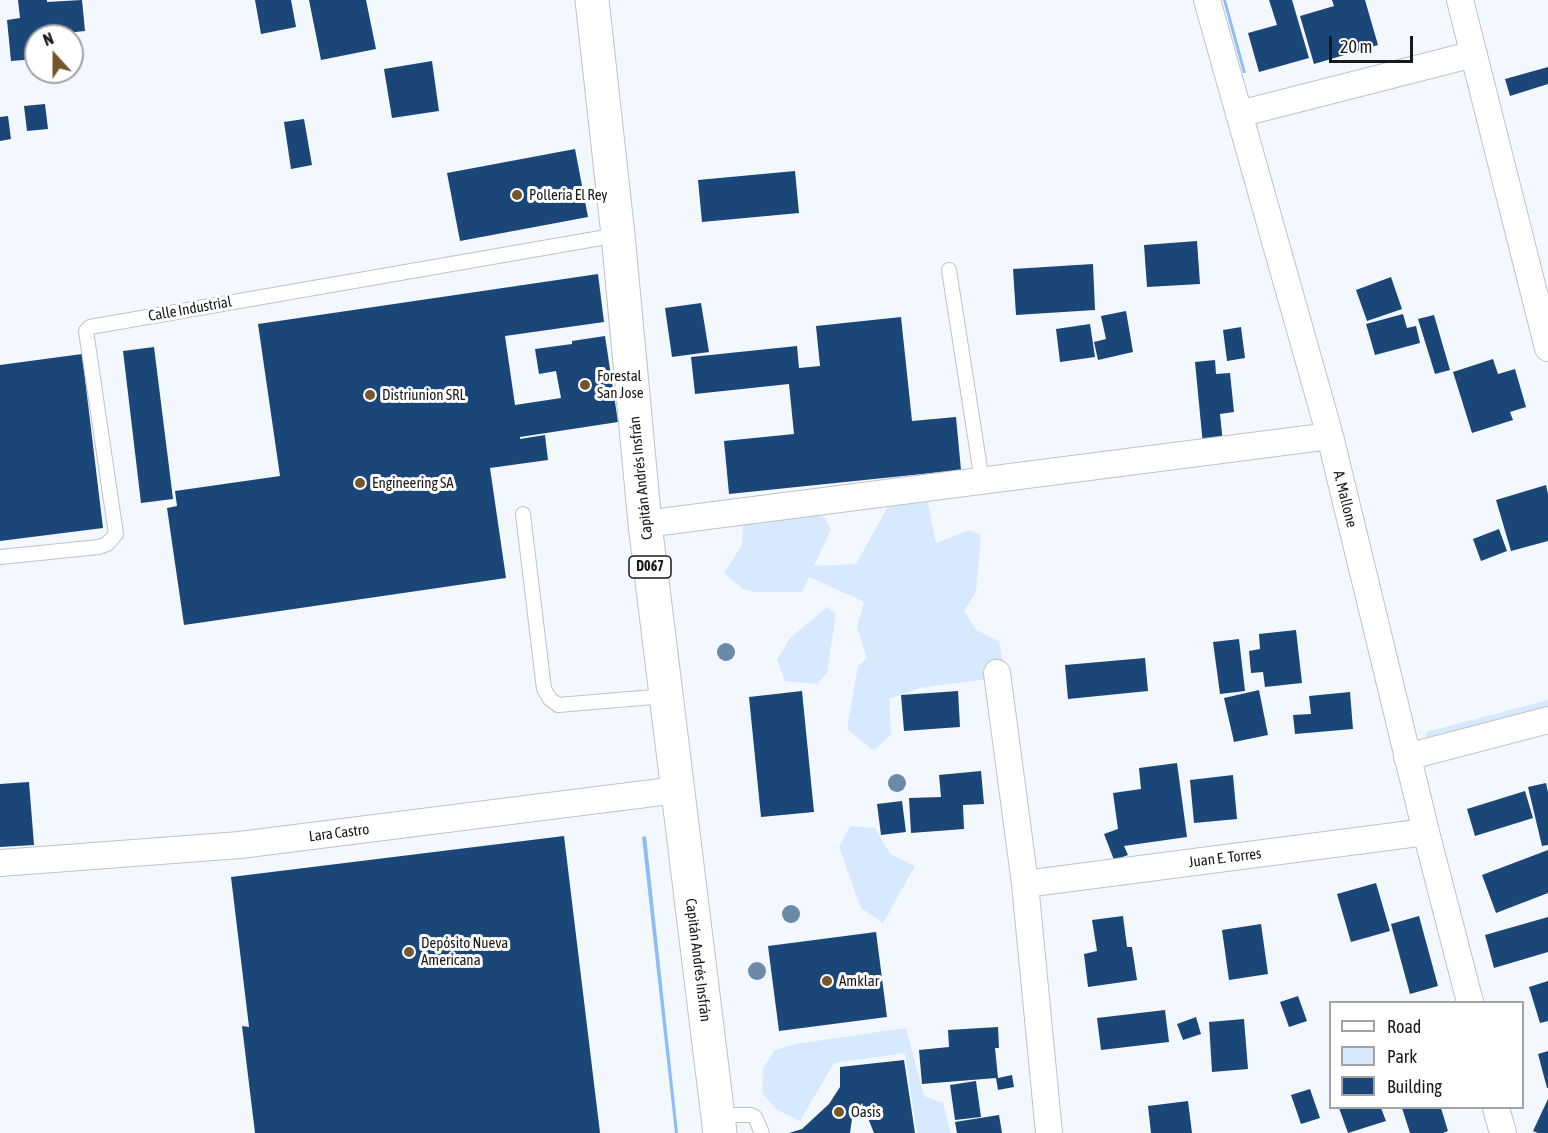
<!DOCTYPE html>
<meta charset="utf-8">
<style>
body{margin:0}
#map{position:relative;width:1548px;height:1133px;overflow:hidden;background:#f3f8fe;font-family:"Asap Condensed",sans-serif}
canvas{display:block}
.legend{position:absolute;left:1329px;top:1001px;width:195px;height:108px;box-sizing:border-box;background:#fff;border:2px solid #a3a3a4;margin:0;padding:8px 10px;list-style:none;font-size:18px;color:#18191b}
.legend li{display:flex;align-items:center;gap:12px;height:30px}
.legend b{width:30px;border:2px solid #a3a3a4}
.north{position:absolute;left:24px;top:24px;width:60px;height:60px;box-sizing:border-box;background:#fff;border:2px solid #a3a3a4;border-radius:50%;rotate:339deg;font-size:16px;font-weight:700;line-height:24px;text-align:center;color:#18191b}
.north::after{content:'';display:block;margin:auto;width:21px;height:27px;background:#75562b;clip-path:polygon(50% 0,100% 100%,50% 72%,0 100%)}
.scale{position:absolute;left:1329px;top:36px;width:84px;height:27px;box-sizing:border-box;border:3px solid #18191b;border-top:0;padding-left:8px;font-size:18px;line-height:21px;white-space:nowrap;color:#18191b;-webkit-text-stroke:4px #fff;paint-order:stroke}
</style>
<div id="map">
<canvas width="1548" height="1133"></canvas>
<ul class="legend">
<li><b style="height:8px;background:#fff"></b>Road</li>
<li><b style="height:16px;background:#d7e9ff"></b>Park</li>
<li><b style="height:16px;background:#1b4778"></b>Building</li>
</ul>
<div class="north">N</div>
<div class="scale">20 m</div>
</div>
<script>
const context = document.querySelector('canvas').getContext('2d');
context.lineJoin = 'round';
function fillPath(path, color) { context.fillStyle = color; context.fill(path, 'evenodd'); }
const shape = rows => new Path2D(rows.map(r => 'M' + r).join(''));
function stroke(path, color, width, dash) { context.strokeStyle = color; context.lineWidth = width; context.lineCap = dash ? 'butt' : 'round'; context.setLineDash(dash || []); context.stroke(path); }
function drawText(font, color, halo, rows, align = 'center') {
  context.font = font + ' "Asap Condensed",sans-serif'; context.lineWidth = 6; context.setLineDash([]); context.textBaseline = 'middle'; context.strokeStyle = halo; context.fillStyle = color; for (const [text, x, y, turn = 0] of rows) {
    context.save(); context.translate(x, y); context.rotate((+turn || 0) * Math.PI / 180); context.textAlign = isNaN(turn) ? turn : align; if (halo) context.strokeText(text, 0, 0); context.fillText(text, 0, 0); context.restore();
  }
}
const green = shape([
 [927,498,936,543,970,530,981,535,976,592,964,611,976,630,999,641,1003,663,988,679,920,688,889,699,891,734,874,751,847,729,858,666,867,658,857,627,864,602,809,577,802,592,755,592,743,589,724,573,742,545,744,511,754,506,786,520,820,510,831,529,814,566,856,564,891,501],
 [827,607,836,614,827,673,817,684,785,681,777,660,790,638],
 [1548,700,1548,706,1428,738,1425,737,1426,732],
 [850,826,875,828,890,854,915,866,883,923,861,908,839,847],
 [906,1028,924,1096,943,1103,951,1133,917,1133,905,1053,834,1063,800,1121,777,1110,762,1093,763,1068,775,1050,795,1044]
]);
const water = shape([
 [1223,0,1226,0,1246,73,1243,73],
 [646,836,678,1133,675,1133,642,837]
]);
const building = shape([
 [18,0,47,0,47,2,82,0,85,31,36,36,36,59,11,61,7,20,20,18],
 [255,0,291,0,296,27,261,34],
 [309,0,366,0,376,49,321,60],
 [1269,0,1292,0,1309,58,1259,72,1248,33,1277,25],
 [1332,0,1365,0,1378,45,1314,64,1300,16,1334,6],
 [432,61,439,111,392,118,384,69],
 [1548,67,1548,84,1510,96,1505,79],
 [45,104,48,129,27,131,24,106],
 [8,116,11,139,0,141,0,117],
 [304,119,312,165,291,169,284,122],
 [575,149,588,217,460,241,447,173],
 [795,171,799,213,702,222,698,180],
 [1197,241,1200,284,1147,287,1144,245],
 [1093,264,1095,310,1016,315,1013,269],
 [598,274,604,322,505,336,515,405,561,398,556,371,539,374,535,349,572,344,572,341,605,336,618,422,520,437,520,439,545,435,548,460,490,468,506,578,184,625,167,508,177,506,175,491,280,476,258,324],
 [1391,277,1402,309,1367,321,1356,290],
 [701,303,709,352,672,357,665,308],
 [1126,311,1133,352,1098,360,1094,342,1106,339,1101,316],
 [1403,314,1407,328,1416,326,1420,343,1375,355,1366,324],
 [1434,315,1450,370,1435,374,1418,319],
 [901,317,912,421,956,417,961,470,729,494,724,441,794,434,789,384,695,394,691,357,797,346,799,368,820,366,816,326],
 [1090,324,1095,357,1060,362,1056,329],
 [1241,327,1245,358,1227,361,1223,330],
 [154,347,173,499,141,503,123,351],
 [82,354,103,528,0,541,0,365],
 [1493,359,1498,374,1515,369,1526,407,1510,412,1513,420,1472,433,1453,372],
 [1215,360,1216,374,1230,373,1234,412,1220,414,1223,443,1203,445,1195,362],
 [1546,485,1548,494,1548,541,1511,551,1496,500],
 [1499,529,1507,551,1481,561,1473,539],
 [1296,630,1302,683,1265,687,1263,672,1251,673,1249,651,1260,649,1259,634],
 [1239,639,1245,691,1220,694,1213,642],
 [1145,658,1148,691,1068,699,1065,665],
 [1259,690,1268,735,1234,742,1224,698],
 [802,691,814,812,761,817,749,697],
 [958,691,960,727,904,731,901,695],
 [1350,692,1353,729,1295,734,1293,715,1311,714,1309,696],
 [1177,763,1187,837,1124,846,1128,855,1114,860,1104,834,1118,829,1113,793,1141,789,1139,768],
 [981,771,984,804,963,805,964,829,911,833,909,798,941,797,939,775],
 [1233,775,1237,819,1194,823,1190,780],
 [29,782,34,845,0,847,0,784],
 [1546,783,1548,792,1548,845,1542,846,1528,787],
 [1525,791,1533,818,1475,836,1467,809],
 [902,801,906,832,881,835,877,804],
 [564,836,600,1133,255,1133,242,1026,249,1027,231,877],
 [1548,850,1548,893,1496,913,1482,875],
 [1376,883,1390,931,1351,942,1337,894],
 [1123,916,1127,947,1132,947,1137,980,1088,987,1084,954,1097,951,1092,920],
 [1419,916,1438,986,1410,994,1391,924],
 [1548,917,1548,952,1494,968,1485,935],
 [1261,924,1268,974,1229,980,1222,930],
 [876,932,887,1017,779,1031,768,946],
 [1548,981,1548,1021,1540,1023,1529,987],
 [1298,996,1307,1021,1289,1027,1280,1002],
 [1165,1010,1169,1042,1101,1050,1097,1018],
 [1196,1017,1201,1034,1183,1040,1177,1024],
 [1244,1019,1248,1069,1212,1072,1209,1022],
 [998,1027,999,1048,995,1048,998,1078,1012,1075,1014,1087,998,1090,996,1078,922,1084,919,1050,949,1047,948,1030],
 [1548,1051,1548,1088,1547,1088,1538,1054],
 [904,1060,915,1133,874,1133,862,1103,852,1119,850,1133,789,1133,802,1129,829,1104,840,1087,840,1067],
 [976,1081,981,1117,955,1120,950,1085],
 [1310,1089,1320,1118,1301,1124,1291,1095],
 [1548,1099,1548,1133,1538,1133,1533,1131],
 [1188,1101,1192,1133,1151,1133,1148,1106],
 [1339,1108,1381,1108,1386,1121,1348,1133],
 [1402,1108,1441,1108,1448,1131,1443,1133,1410,1133],
 [999,1115,1002,1133,957,1133,955,1122]
]);
const lane = shape([
 [949,270,982,481],
 [523,514,544,689,550,699,558,705,666,696],
 [0,557,99,547,107,544,116,534,86,331,90,327,618,235],
 [718,1115,751,1115,755,1117,762,1133]
]);
const street = shape([
 [1207,0,1330,436,1426,832,1470,1002],
 [1460,0,1548,348],
 [1239,114,1474,54],
 [645,524,1330,436],
 [997,673,1025,884,1049,1133],
 [1407,757,1548,720],
 [0,863,240,845,677,790],
 [1025,884,1426,832],
 [1496,1108,1503,1133]
]);
const primary = shape([
 [592,0,618,235,645,524,720,1133]
]);
const trees = [
 [726,652],
 [897,783],
 [791,914],
 [757,971]
];
const markers = [
 [517,195,6,"#75562b"],
 [585,385,6,"#75562b"],
 [370,395,6,"#75562b"],
 [360,483,6,"#75562b"],
 [409,952,6,"#75562b"],
 [827,981,6,"#75562b"],
 [839,1112,6,"#75562b"]
];
const shields = [
 [650,567,42]
];
const shieldNames = [
 ["D067",650,567]
];
const poiNames = [
 ["Polleria El Rey",529,195],
 ["Forestal",597,376],
 ["San Jose",597,393],
 ["Distriunion SRL",382,395],
 ["Engineering SA",372,483],
 ["Depósito Nueva",421,943],
 ["Americana",421,960],
 ["Amklar",839,981],
 ["Oasis",851,1112]
];
const streetNames = [
 ["Calle Industrial",190,309,-10],
 ["Capitán Andrés Insfrán",641,478,-96],
 ["A. Mallone",1345,499,76],
 ["Lara Castro",339,833,-7],
 ["Juan E. Torres",1225,858,-7],
 ["Capitán Andrés Insfrán",698,960,83]
];
fillPath(green, '#d7e9ff');
fillPath(water, '#8ebdf6');
fillPath(building, '#1b4778');
stroke(lane, '#bec2c8', 16);
stroke(street, '#bec2c8', 28);
stroke(primary, '#bec2c8', 35);
stroke(lane, '#fff', 14);
stroke(street, '#fff', 26);
stroke(primary, '#fff', 33);
context.fillStyle = '#6d89a8';
for (const [x, y] of trees) { context.beginPath(); context.arc(x, y, 9, 0, 2 * Math.PI); context.fill(); }
for (const [x, y, r, color] of markers) { const dot = new Path2D(); dot.arc(x, y, r, 0, 2 * Math.PI); context.fillStyle = color; context.fill(dot); stroke(dot, '#fff', 2); }
for (const [x, y, w] of shields) { const box = new Path2D(); box.roundRect(x - w / 2, y - 11, w, 22, 4.5); context.fillStyle = '#fff'; context.fill(box); stroke(box, '#18191b', 1.5); }
drawText('bold 14px', '#18191b', null, shieldNames);
drawText('15px', '#18191b', '#fff', poiNames, 'left');
drawText('15px', '#18191b', '#fff', streetNames);
</script>
